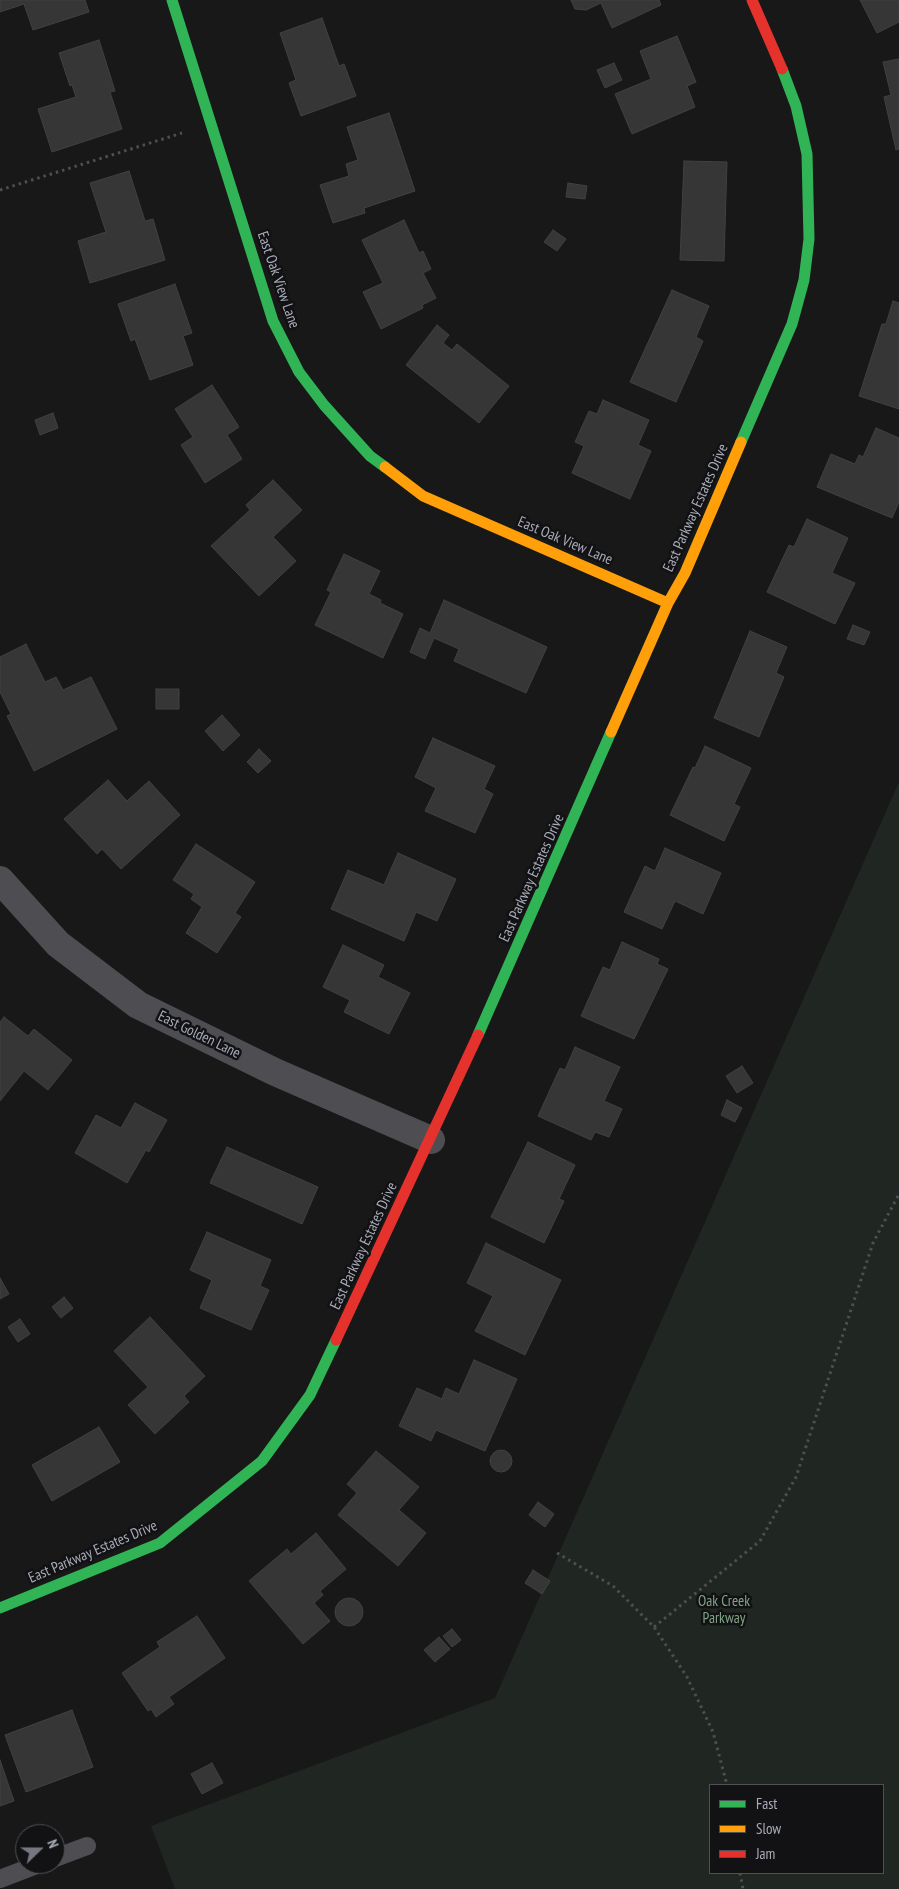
<!DOCTYPE html>
<style>
body{margin:0}
#map{position:relative;width:899px;height:1889px;overflow:hidden;background:#181818;font-family:"PT Sans Narrow",sans-serif}
canvas{display:block}
.legend{position:absolute;left:709px;top:1784px;width:175px;height:90px;box-sizing:border-box;background:#121214;border:1px solid #4e5056;margin:0;padding:6px 9px;list-style:none;font-size:15px;color:#a9acb9}
.legend li{display:flex;align-items:center;gap:10px;height:25px}
.legend b{width:25px;border:1px solid #4e5056}
.north{position:absolute;left:15px;top:1824px;width:50px;height:50px;box-sizing:border-box;background:#121214;border:1px solid #4e5056;border-radius:50%;rotate:68deg;font-size:14px;font-weight:700;line-height:20px;text-align:center;color:#a9acb9}
.north::after{content:'';display:block;margin:auto;width:18px;height:22px;background:#767881;clip-path:polygon(50% 0,100% 100%,50% 72%,0 100%)}
</style>
<div id="map">
<canvas width="899" height="1889"></canvas>
<ul class="legend">
<li><b style="height:6px;background:#30b455"></b>Fast</li>
<li><b style="height:6px;background:#ff9f0a"></b>Slow</li>
<li><b style="height:6px;background:#e5322d"></b>Jam</li>
</ul>
<div class="north">N</div>
</div>
<script>
const context = document.querySelector('canvas').getContext('2d');
context.lineJoin = 'round';
function fillPath(path, color) { context.fillStyle = color; context.fill(path, 'evenodd'); }
const shape = rows => new Path2D(rows.map(r => 'M' + r).join(''));
function stroke(path, color, width, dash) { context.strokeStyle = color; context.lineWidth = width; context.lineCap = dash ? 'butt' : 'round'; context.setLineDash(dash || []); context.stroke(path); }
function drawText(font, color, halo, rows, align = 'center') {
  context.font = font + ' "PT Sans Narrow",sans-serif'; context.lineWidth = 5; context.setLineDash([]); context.textBaseline = 'middle'; context.strokeStyle = halo; context.fillStyle = color; for (const [text, x, y, turn = 0] of rows) {
    context.save(); context.translate(x, y); context.rotate((+turn || 0) * Math.PI / 180); context.textAlign = isNaN(turn) ? turn : align; if (halo) context.strokeText(text, 0, 0); context.fillText(text, 0, 0); context.restore();
  }
}
const green = shape([
 [899,782,899,1889,175,1889,151,1826,495,1698],
 [710,1785,883,1785,883,1873,710,1873]
]);
const building = shape([
 [0,0,85,0,89,12,33,30,24,4,0,12,0,0],
 [571,0,659,0,661,5,612,28,601,3,586,10,575,9,571,0],
 [860,0,899,0,899,22,877,33,860,0],
 [322,18,339,66,344,64,356,96,301,116,289,83,296,80,280,33,322,18],
 [677,36,696,82,687,86,695,107,632,134,615,94,651,79,640,51,677,36],
 [99,40,115,91,110,92,122,129,52,152,38,109,76,97,72,85,70,86,59,53,99,40],
 [899,59,899,149,896,150,884,97,891,95,883,62,899,59],
 [614,63,622,80,605,88,597,70,614,63],
 [389,113,415,191,364,208,365,213,333,223,320,185,349,176,346,164,358,160,347,127,389,113],
 [684,161,727,162,724,261,680,260,684,161],
 [129,171,145,221,153,219,165,260,90,283,78,241,106,232,90,183,129,171],
 [568,183,587,186,585,199,566,197,568,183],
 [404,220,419,253,423,251,431,269,423,273,436,298,422,305,423,308,381,329,363,292,383,283,362,240,404,220],
 [553,230,566,239,557,251,544,242,553,230],
 [175,284,192,333,183,336,193,365,150,380,135,339,131,341,118,304,175,284],
 [672,290,709,306,696,337,703,341,676,402,630,382,672,290],
 [893,301,899,303,899,409,859,396,882,324,886,324,893,301],
 [437,325,449,335,443,343,452,350,457,344,509,386,479,423,406,365,437,325],
 [212,385,239,427,227,435,242,459,205,483,181,445,193,437,175,409,212,385],
 [603,400,649,420,638,445,651,451,630,499,572,473,584,446,575,442,589,411,597,414,603,400],
 [53,413,58,428,40,435,35,420,53,413],
 [876,428,899,438,899,502,892,518,817,487,831,454,855,464,859,455,863,457,876,428],
 [273,480,302,510,273,537,296,561,259,596,211,546,250,510,246,505,273,480],
 [807,519,848,538,832,573,855,583,835,624,767,592,789,545,794,547,807,519],
 [344,554,380,571,369,594,381,600,380,603,403,614,383,658,315,625,331,592,327,590,344,554],
 [444,600,547,647,526,693,454,661,459,649,434,638,425,659,410,652,420,628,430,633,444,600],
 [853,625,870,632,864,645,847,639,853,625],
 [750,631,787,647,776,673,784,677,759,737,714,718,750,631],
 [26,644,45,682,56,677,63,690,91,677,117,729,34,771,7,716,11,714,0,692,0,657,26,644],
 [156,689,179,689,179,709,156,709,156,689],
 [222,715,240,735,223,751,205,731,222,715],
 [433,738,495,766,484,789,493,794,475,833,425,811,436,788,415,777,433,738],
 [705,746,751,768,734,804,740,807,724,841,670,815,693,767,695,768,705,746],
 [259,749,271,761,258,773,247,762,259,749],
 [108,780,127,801,149,781,180,815,121,869,102,849,97,854,64,819,108,780],
 [196,844,255,882,235,913,241,917,217,953,186,933,202,907,191,899,194,894,173,880,196,844],
 [665,848,721,873,703,914,675,901,662,929,624,912,645,866,655,871,665,848],
 [398,853,456,879,437,921,416,912,404,941,331,909,348,870,384,885,398,853],
 [622,942,659,959,657,964,668,969,634,1039,581,1016,603,967,610,970,622,942],
 [343,945,384,965,378,977,410,993,389,1034,344,1012,350,1000,323,987,343,945],
 [4,1017,28,1036,34,1029,72,1060,48,1090,24,1071,0,1101,0,1022,4,1017],
 [575,1047,620,1067,604,1101,622,1109,609,1137,595,1132,591,1140,538,1116,560,1068,565,1070,575,1047],
 [742,1066,753,1083,737,1093,726,1076,742,1066],
 [727,1100,742,1108,735,1122,721,1115,727,1100],
 [135,1103,167,1120,149,1152,146,1150,127,1183,75,1153,96,1115,121,1128,135,1103],
 [528,1142,575,1165,559,1199,564,1201,544,1243,491,1217,528,1142],
 [227,1147,318,1187,302,1224,210,1183,227,1147],
 [207,1232,271,1260,260,1286,269,1290,251,1330,200,1308,212,1280,190,1270,207,1232],
 [486,1243,561,1280,525,1355,475,1331,493,1296,467,1283,486,1243],
 [0,1278,9,1294,0,1299,0,1278],
 [64,1297,73,1308,61,1318,52,1307,64,1297],
 [150,1317,205,1376,184,1396,189,1402,155,1434,128,1405,148,1387,114,1351,150,1317],
 [20,1319,30,1334,18,1342,8,1327,20,1319],
 [474,1360,517,1379,485,1451,436,1430,431,1441,399,1426,417,1388,442,1399,446,1388,459,1394,474,1360],
 [99,1427,120,1462,52,1501,32,1465,99,1427],
 '490 1461a11 11 0 1 1 22 0a11 11 0 1 1-22 0Z',
 [376,1451,419,1487,399,1510,426,1533,398,1566,338,1515,357,1493,347,1484,376,1451],
 [538,1502,554,1514,545,1527,529,1515,538,1502],
 [316,1533,346,1569,320,1591,323,1595,314,1603,330,1621,303,1644,249,1581,287,1549,291,1554,316,1533],
 [533,1570,550,1581,542,1594,525,1583,533,1570],
 '335 1612a14 14 0 1 1 28 0a14 14 0 1 1-28 0Z',
 [197,1616,225,1658,169,1697,174,1704,156,1717,151,1709,148,1711,122,1673,160,1647,157,1642,197,1616],
 [452,1629,461,1640,452,1647,443,1636,452,1629],
 [439,1637,450,1649,435,1662,424,1650,439,1637],
 [72,1710,93,1767,26,1792,5,1735,72,1710],
 [0,1760,14,1801,0,1806,0,1760],
 [212,1763,223,1783,202,1794,191,1774,212,1763]
]);
const path = shape([
 [0,190,182,133],
 [557,1553,613,1586,654,1627,687,1677,713,1732,727,1785],
 [654,1627,760,1541,796,1477,873,1243,899,1194],
 [740,1873,743,1889]
]);
const lane = shape([
 [55,1858,87,1846],
 [0,1879,39,1864]
]);
const street = shape([
 [0,880,58,944,138,1005,275,1072,431,1140]
]);
const fast = shape([
 [172,0,273,321,299,372,324,405,370,456,385,467],
 [741,442,792,324,804,280,809,239,807,154,796,106,782,69],
 [478,1035,611,732],
 [0,1608,160,1543,262,1461,310,1395,336,1340]
]);
const slow = shape([
 [385,467,423,496,668,603],
 [611,732,668,603,685,573,741,442]
]);
const jam = shape([
 [752,0,782,69],
 [336,1340,478,1035]
]);
const streetNames = [
 ["East Oak View Lane",278,280,71],
 ["East Parkway Estates Drive",696,508,-66],
 ["East Oak View Lane",565,541,23],
 ["East Parkway Estates Drive",532,878,-66],
 ["East Golden Lane",199,1035,26],
 ["East Parkway Estates Drive",364,1246,-65],
 ["East Parkway Estates Drive",93,1552,-23]
];
const parkNames = [
 ["Oak Creek",724,1602],
 ["Parkway",724,1619]
];
fillPath(green, '#202722');
fillPath(building, '#363637');
stroke(building, '#414144', 1);
stroke(path, '#4f4f53', 3, [2.5, 4]);
stroke(lane, '#4e4e52', 18);
stroke(street, '#4e4e52', 28);
stroke(fast, '#30b455', 11);
stroke(slow, '#ff9f0a', 11);
stroke(jam, '#e5322d', 11);
drawText('15px', '#a9acb9', '#121214', streetNames);
drawText('15px', '#81a487', '#121214', parkNames);
</script>
